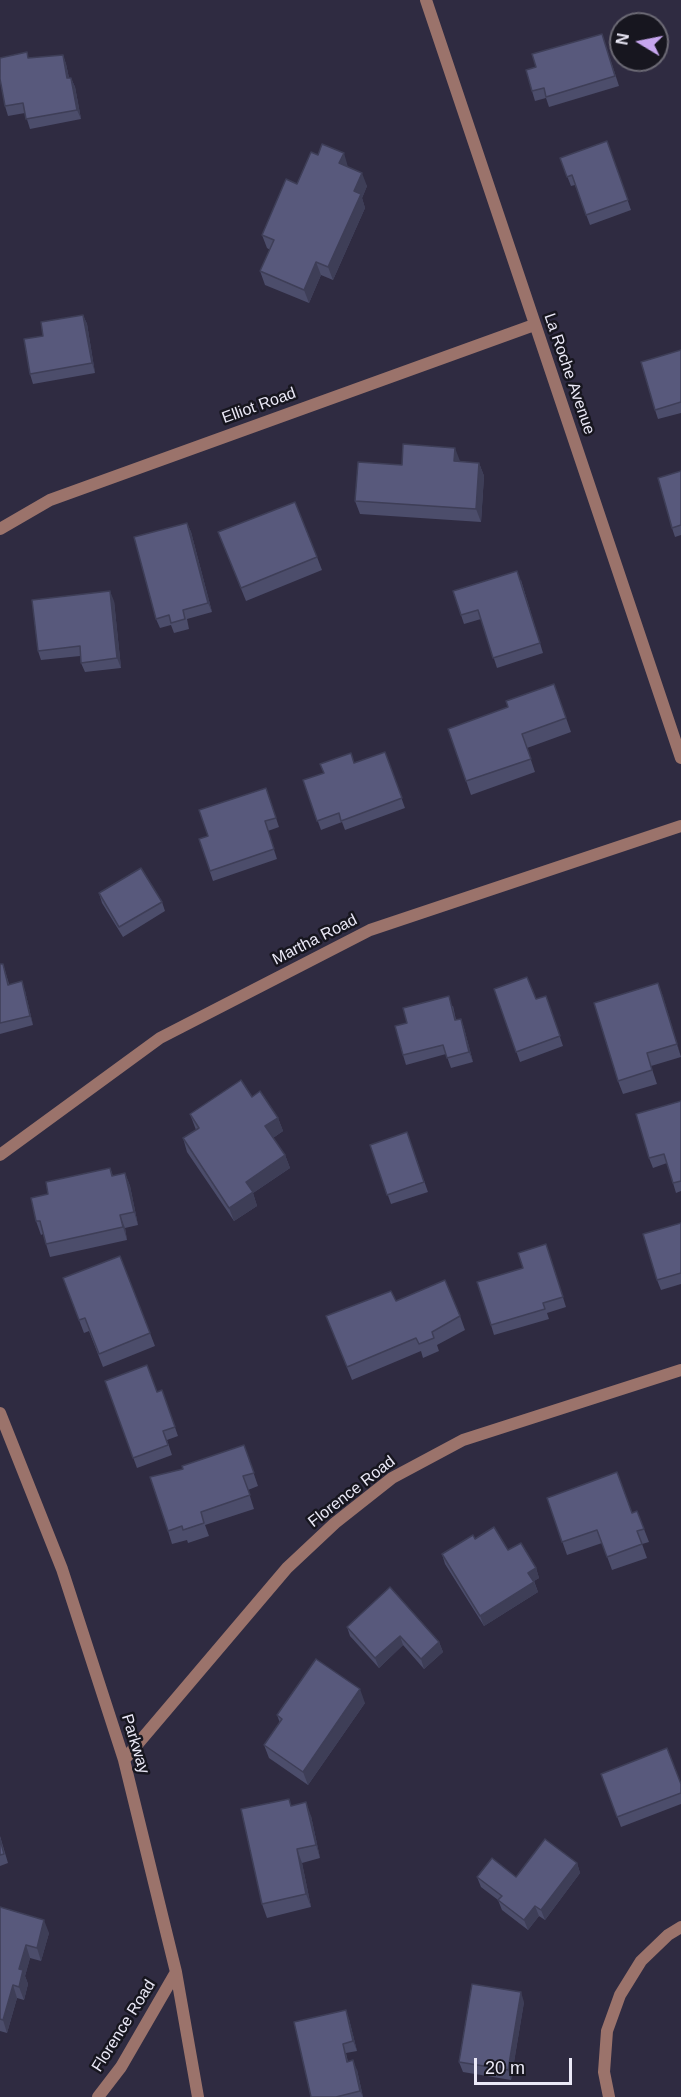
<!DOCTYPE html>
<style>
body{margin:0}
#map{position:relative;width:681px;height:2097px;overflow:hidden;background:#2f2b41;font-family:Helvetica,sans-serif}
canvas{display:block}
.north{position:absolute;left:609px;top:12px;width:60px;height:60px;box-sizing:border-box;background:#17161f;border:2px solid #6c6a75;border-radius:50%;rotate:280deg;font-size:16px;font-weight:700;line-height:24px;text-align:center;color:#ebe9f7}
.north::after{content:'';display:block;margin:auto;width:21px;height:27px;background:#c7a6ef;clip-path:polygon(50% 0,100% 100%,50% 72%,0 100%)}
.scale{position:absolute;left:474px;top:2058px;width:98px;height:27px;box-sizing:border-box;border:3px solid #ebe9f7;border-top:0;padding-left:8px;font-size:18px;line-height:21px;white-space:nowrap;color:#ebe9f7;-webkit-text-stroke:4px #17161f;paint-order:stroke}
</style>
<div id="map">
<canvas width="681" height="2097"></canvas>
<div class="north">N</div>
<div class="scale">20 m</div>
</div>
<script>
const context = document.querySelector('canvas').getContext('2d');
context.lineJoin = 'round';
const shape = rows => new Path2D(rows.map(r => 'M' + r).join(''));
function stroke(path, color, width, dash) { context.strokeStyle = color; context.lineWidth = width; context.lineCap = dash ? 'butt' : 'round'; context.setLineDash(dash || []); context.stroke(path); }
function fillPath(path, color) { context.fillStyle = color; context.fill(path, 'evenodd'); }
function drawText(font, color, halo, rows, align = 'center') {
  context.font = font + ' Helvetica,sans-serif'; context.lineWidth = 5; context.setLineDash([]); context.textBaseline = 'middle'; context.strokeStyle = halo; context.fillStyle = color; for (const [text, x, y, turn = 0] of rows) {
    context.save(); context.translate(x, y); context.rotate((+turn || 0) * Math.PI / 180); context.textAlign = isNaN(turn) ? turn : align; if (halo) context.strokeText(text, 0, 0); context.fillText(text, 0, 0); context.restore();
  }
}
const minor = shape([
 [426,0,681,758],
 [0,529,50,500,534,325],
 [0,1155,160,1038,370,930,681,826],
 [0,1413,62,1569,124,1760,176,1972,198,2097],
 [124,1760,287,1568,335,1523,392,1478,463,1440,681,1370],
 [98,2097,121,2067,176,1972],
 [609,2097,604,2072,607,2031,620,1995,641,1961,668,1935,681,1927]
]);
const wall = shape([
 [602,34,619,86,549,107,546,98,535,101,532,91,536,67],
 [63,55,66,64,69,78,71,78,75,87,81,119,30,129,25,113,8,116,5,106,29,58],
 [607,141,631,210,590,225,575,185,571,186,560,158],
 [348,167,367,186,362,198,365,208,333,280,321,275,309,303,265,285,260,271,270,250,267,248,262,235,297,184],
 [83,315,87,324,95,373,33,384,30,374,43,336],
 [681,350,681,413,658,419,655,410],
 [460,462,479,463,484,476,481,522,360,514,355,501,402,465],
 [681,471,681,535,675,537,672,528],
 [187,523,191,532,212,612,187,619,189,629,174,633,171,625,160,628,156,619],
 [218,532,317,557,322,570,246,601],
 [521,580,543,653,497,668,481,619,464,624,461,615],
 [114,601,121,668,85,672,81,663,80,656,41,660,38,651],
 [554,684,571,732,527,748,535,772,471,795,448,729,508,707],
 [385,752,405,808,345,830,342,822,321,830,303,780],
 [266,788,279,827,268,831,277,859,213,881,199,839,208,836],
 [99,893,162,902,165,911,123,937,102,903],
 [0,964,3,964,9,984,25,991,33,1025,0,1034],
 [658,983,681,1057,651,1066,657,1084,623,1094,618,1081],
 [494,989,536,999,546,996,563,1046,520,1062],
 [453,1006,456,1020,461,1019,464,1028,473,1062,451,1068,446,1054,406,1065,403,1055,407,1023],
 [252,1097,278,1118,283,1131,273,1138,285,1155,290,1168,253,1193,257,1206,234,1221,187,1152,183,1138,196,1130,190,1114],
 [681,1101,681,1191,676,1193,667,1163,653,1168,649,1158],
 [407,1132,428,1192,391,1204,370,1145],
 [110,1168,113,1176,125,1173,130,1186,138,1225,125,1228,127,1240,50,1257,43,1234,41,1235,36,1221,48,1194],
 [681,1223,681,1284,661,1290,657,1280],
 [546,1244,566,1307,547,1313,549,1319,494,1335,491,1325,523,1268],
 [63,1278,150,1333,155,1346,103,1367,89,1331,84,1333],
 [396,1301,460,1316,465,1330,437,1345,439,1351,423,1358,421,1351,352,1380,326,1316],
 [105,1381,157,1392,162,1390,178,1436,167,1440,172,1455,137,1468],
 [244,1445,258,1486,248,1490,254,1509,205,1525,209,1536,188,1543,187,1540,172,1544,168,1531,183,1469],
 [547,1498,632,1513,637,1511,649,1542,642,1544,647,1558,612,1570,602,1543,567,1555],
 [475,1539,508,1550,536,1568,539,1578,534,1581,538,1592,484,1626,445,1564,442,1554],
 [347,1627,439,1642,443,1652,424,1669,403,1645,379,1668,350,1636],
 [365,1703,308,1785,269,1758,264,1745,280,1723,277,1715],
 [601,1774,681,1784,681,1804,621,1827],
 [292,1806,311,1816,320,1858,302,1863,311,1907,267,1918,262,1904],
 [0,1836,8,1863,0,1866],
 [577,1863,580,1873,545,1920,539,1916,528,1930,502,1910,498,1900,481,1887,477,1877,516,1877],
 [0,1907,49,1933,41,1961,30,1958,25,1976,28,1984,24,2000,17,1998,7,2033,0,2031],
 [524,2002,511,2080,463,2072,459,2062],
 [349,2019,357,2051,346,2053,348,2062,357,2070,363,2097,311,2097]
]);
const shadedWall = shape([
 [63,55,66,64,71,88,67,78],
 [71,78,75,87,81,119,77,110],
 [344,153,348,167,339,163],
 [362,173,367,186,362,198,365,208,333,280,328,267,354,191],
 [316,262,321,275,309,303,304,290],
 [83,315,87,324,95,373,92,363],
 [455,448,460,461,454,461],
 [479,463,484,476,481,522,476,509],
 [187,523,191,532,212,612,208,603],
 [110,591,114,601,121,668,117,658],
 [22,981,25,991,33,1025,30,1016],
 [658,983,663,996,681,1056,677,1044],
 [461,1019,464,1028,473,1062,469,1052],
 [278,1118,283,1131,270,1140,265,1126],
 [285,1155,290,1168,253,1193,257,1206,234,1221,229,1208,246,1182],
 [125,1173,130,1186,138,1225,134,1212],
 [120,1215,125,1228,127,1240,123,1227],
 [536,1568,539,1578,532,1582,528,1573],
 [534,1582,538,1592,484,1626,480,1616],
 [400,1636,403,1645,379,1668,375,1658],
 [439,1642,443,1652,424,1669,421,1659],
 [360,1689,365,1703,308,1785,303,1772],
 [306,1802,311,1816,320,1858,316,1845],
 [297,1849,302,1863,311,1907,306,1894],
 [577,1863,580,1873,545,1920,541,1910],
 [535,1906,539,1916,528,1930,524,1920],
 [44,1920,49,1933,41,1961,37,1948],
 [26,1945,30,1958,25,1976,28,1984,24,2000,19,1987,19,1969],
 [13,1985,17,1998,7,2033,3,2020],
 [521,1992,524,2002,511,2080,508,2070],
 [346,2010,349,2019,357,2051,353,2041],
 [353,2060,357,2070,363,2097,360,2091]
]);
const building = shape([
 [602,34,615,76,546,97,544,88,532,91,526,70,536,67,532,54,602,34],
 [27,52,28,58,63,55,67,78,71,78,77,110,26,119,23,103,5,106,0,79,0,58,27,52],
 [607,141,628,200,586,215,572,175,567,177,560,158,607,141],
 [322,144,344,153,339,163,362,173,354,191,361,194,328,267,316,262,304,290,260,271,274,240,262,235,286,179,297,184,311,152,318,155,322,144],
 [83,315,92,363,30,374,24,339,43,336,41,322,83,315],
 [681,350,681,402,655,410,641,362,681,350],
 [403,444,455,448,454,461,479,463,476,509,355,501,358,462,402,465,403,444],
 [681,471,681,525,672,528,658,478,681,471],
 [295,502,317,557,241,588,218,532,295,502],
 [187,523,208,603,183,610,185,619,171,623,169,615,156,619,134,537,187,523],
 [517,571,540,643,493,658,478,610,461,615,453,591,517,571],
 [110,591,117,658,81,663,80,646,38,651,32,600,110,591],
 [554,684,566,718,522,734,531,759,466,781,448,729,508,707,506,701,554,684],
 [385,752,402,798,341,821,339,813,317,821,303,780,324,773,320,764,351,753,354,763,385,752],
 [266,788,276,818,265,821,274,849,210,871,199,839,208,836,199,810,266,788],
 [141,868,162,902,119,927,99,893,141,868],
 [0,964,3,964,8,985,22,981,30,1016,0,1023,0,964],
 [527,977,536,999,546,996,560,1036,516,1052,494,989,527,977],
 [658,983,677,1044,647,1053,652,1070,618,1081,594,1003,658,983],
 [449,996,455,1020,461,1019,469,1052,447,1058,443,1045,403,1055,395,1026,407,1023,403,1008,449,996],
 [241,1080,252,1097,260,1091,278,1118,265,1126,285,1155,246,1182,253,1192,229,1208,183,1138,199,1128,190,1114,241,1080],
 [681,1101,681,1181,673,1183,664,1154,649,1158,636,1114,681,1101],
 [407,1132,424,1182,387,1195,370,1145,407,1132],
 [110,1168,112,1176,125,1173,134,1212,120,1215,123,1227,46,1244,40,1221,36,1221,31,1198,48,1194,46,1182,110,1168],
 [681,1223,681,1273,657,1280,643,1234,681,1223],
 [546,1244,563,1297,543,1303,545,1309,491,1325,477,1282,523,1268,518,1253,546,1244],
 [120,1256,150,1333,99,1354,85,1318,79,1320,63,1278,120,1256],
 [445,1280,460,1316,432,1332,434,1338,419,1344,416,1338,347,1367,326,1316,391,1291,396,1301,445,1280],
 [147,1365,157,1392,162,1390,175,1427,163,1431,168,1445,133,1458,105,1381,147,1365],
 [244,1445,254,1473,243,1476,250,1495,201,1512,204,1523,183,1530,182,1526,168,1531,150,1477,183,1469,182,1466,244,1445],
 [617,1472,632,1513,637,1511,644,1529,637,1531,642,1544,607,1557,597,1530,562,1542,547,1498,617,1472],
 [494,1527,508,1550,521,1543,536,1568,528,1573,534,1582,480,1616,442,1554,473,1535,475,1539,494,1527],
 [390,1587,439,1642,421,1659,400,1636,375,1658,347,1627,390,1587],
 [316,1659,360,1689,303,1772,264,1745,282,1719,277,1715,316,1659],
 [667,1748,681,1784,681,1793,617,1817,601,1774,667,1748],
 [289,1799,291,1806,306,1802,316,1845,297,1849,306,1894,262,1904,241,1809,289,1799],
 [0,1839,4,1854,0,1855,0,1839],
 [545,1839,577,1863,541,1910,535,1906,524,1920,498,1900,502,1896,477,1877,492,1858,516,1877,545,1839],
 [0,1907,44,1920,37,1948,26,1945,19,1969,23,1970,19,1987,13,1985,3,2020,0,2019,0,1907],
 [472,1984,521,1992,508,2070,459,2062,472,1984],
 [346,2010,353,2041,343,2044,347,2062,353,2060,360,2091,336,2097,311,2097,294,2022,346,2010]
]);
const streetNames = [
 ["La Roche Avenue",569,374,71],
 ["Elliot Road",259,406,-20],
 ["Martha Road",315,940,-27],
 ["Florence Road",352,1492,-38],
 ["Parkway",135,1744,73],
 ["Florence Road",124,2026,-58]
];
stroke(minor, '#9b736b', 12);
fillPath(wall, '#4c4d6b');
fillPath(shadedWall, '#3e3e57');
fillPath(building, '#58597c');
stroke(building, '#3e3e57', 1.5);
drawText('16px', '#ebe9f7', '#17161f', streetNames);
</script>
